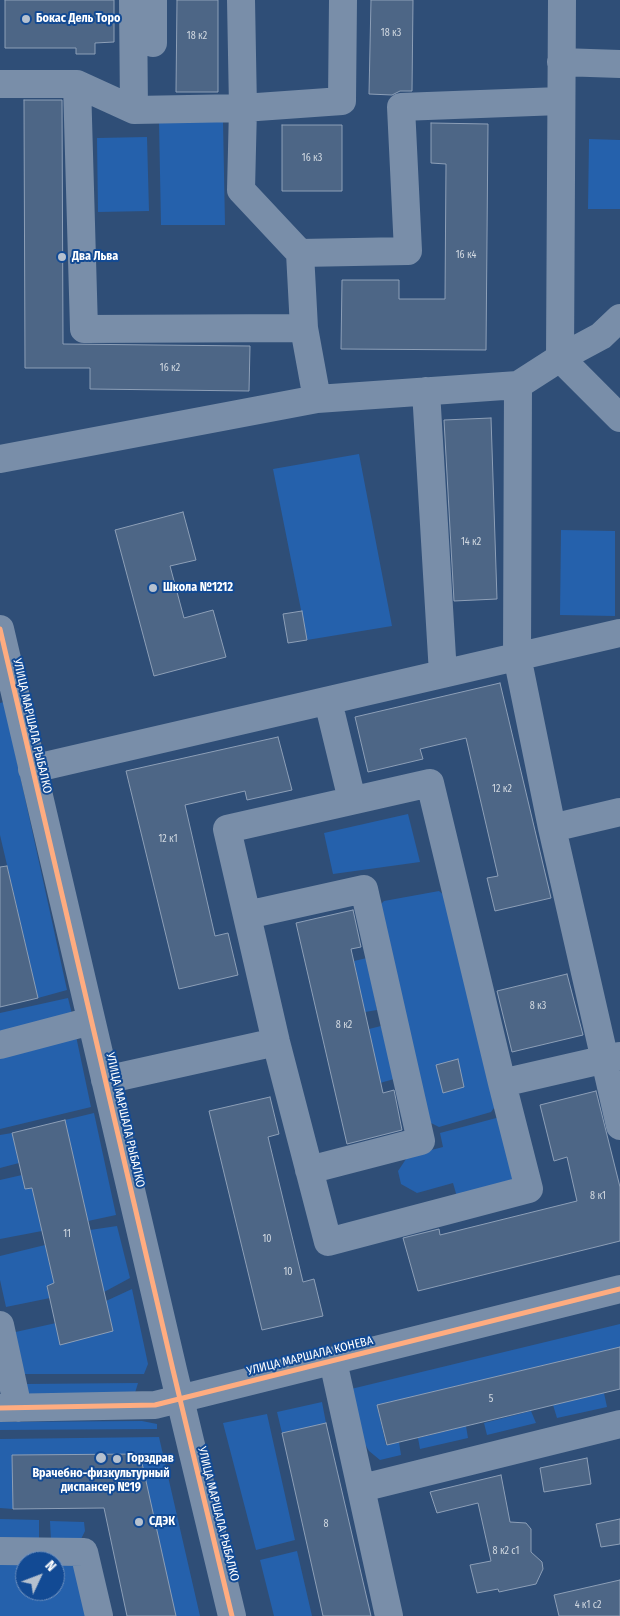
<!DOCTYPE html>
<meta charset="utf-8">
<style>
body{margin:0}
#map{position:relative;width:620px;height:1616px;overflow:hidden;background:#2f4e77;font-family:"Fira Sans Condensed",sans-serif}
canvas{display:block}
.north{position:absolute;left:15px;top:1551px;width:50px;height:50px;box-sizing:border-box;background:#124a94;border:1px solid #7192bf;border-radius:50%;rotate:47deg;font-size:14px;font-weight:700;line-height:20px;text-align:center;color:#fff}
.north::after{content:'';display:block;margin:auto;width:18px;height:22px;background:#b6c1cf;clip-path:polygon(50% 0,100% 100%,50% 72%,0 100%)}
</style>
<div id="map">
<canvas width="620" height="1616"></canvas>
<div class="north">N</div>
</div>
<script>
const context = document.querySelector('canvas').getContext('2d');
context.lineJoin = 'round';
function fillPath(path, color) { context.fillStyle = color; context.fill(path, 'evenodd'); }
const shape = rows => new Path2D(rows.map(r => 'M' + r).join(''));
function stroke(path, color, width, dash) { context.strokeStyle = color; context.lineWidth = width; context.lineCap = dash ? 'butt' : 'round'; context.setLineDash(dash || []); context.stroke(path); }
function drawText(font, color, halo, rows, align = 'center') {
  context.font = font + ' "Fira Sans Condensed",sans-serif'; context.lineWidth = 4; context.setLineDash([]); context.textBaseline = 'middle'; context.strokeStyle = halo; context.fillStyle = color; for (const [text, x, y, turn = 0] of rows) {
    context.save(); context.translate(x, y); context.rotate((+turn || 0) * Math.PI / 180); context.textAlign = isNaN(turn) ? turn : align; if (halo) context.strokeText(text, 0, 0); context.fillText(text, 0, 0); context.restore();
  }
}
const green = shape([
 [223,121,225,225,161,225,159,122],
 [147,137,149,211,98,212,97,138],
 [589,139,620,140,620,209,588,209],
 [359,454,392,626,307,640,273,469],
 [561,530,615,531,615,616,560,615],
 [4,702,67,990,38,998,0,835,0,703],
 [408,814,420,862,333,874,324,833],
 [439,891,445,896,497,1104,491,1112,439,1127,429,1122,379,906,384,901],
 [367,958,377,1010,365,1012,354,961],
 [68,998,72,1014,0,1036,0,1013],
 [381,1026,394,1079,380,1083,369,1029],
 [76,1036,91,1107,0,1129,0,1053],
 [94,1113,116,1215,88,1221,65,1120],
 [500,1117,517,1181,457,1197,453,1183,417,1193,401,1184,398,1171,408,1156,443,1147,440,1133],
 [12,1133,19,1163,0,1168,0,1135],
 [22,1175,25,1188,32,1188,42,1231,0,1239,0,1180],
 [117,1226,130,1278,104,1292,90,1230],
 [45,1245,54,1283,47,1286,50,1298,6,1307,0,1280,0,1256],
 [132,1289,148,1364,144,1374,21,1374,11,1333,56,1323,113,1330,106,1301],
 [620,1324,620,1347,377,1405,386,1445,399,1442,401,1455,380,1460,369,1451,363,1441,351,1389],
 [138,1383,135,1393,30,1394,25,1389,25,1384],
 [604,1393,607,1407,557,1418,553,1405],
 [322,1402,326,1423,282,1433,277,1412],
 [531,1411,536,1423,487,1435,484,1423],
 [267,1414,295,1540,256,1550,223,1423],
 [142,1421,157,1424,157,1429,0,1430,0,1422],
 [466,1426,468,1438,420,1449,418,1438],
 [159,1437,200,1616,176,1616,139,1454,12,1455,13,1509,0,1508,0,1439],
 [0,1519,39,1520,39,1541,0,1542],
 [50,1521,84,1522,85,1531,80,1541,51,1541],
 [297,1551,312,1616,274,1616,260,1560],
 [0,1559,79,1560,92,1616,0,1616],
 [25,1561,55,1561,55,1591,25,1591]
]);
const building = shape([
 [5,0,114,0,114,42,95,43,95,54,76,54,76,48,5,48,5,0],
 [177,0,218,0,218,92,176,92,177,0],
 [371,0,413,0,412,91,400,91,392,95,369,94,371,0],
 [24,100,62,100,63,344,250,346,249,391,90,389,90,368,25,368,24,100],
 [431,123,488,124,486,350,341,349,342,280,399,280,399,299,445,299,446,164,431,163,431,123],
 [282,125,342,125,342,191,282,191,282,125],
 [491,418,497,599,454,601,444,420,491,418],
 [183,512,196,560,170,566,184,618,213,610,226,657,154,676,115,530,183,512],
 [302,611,307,640,288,643,283,614,302,611],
 [500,683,551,898,495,911,487,878,498,876,466,738,420,749,423,759,368,772,355,717,500,683],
 [278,737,292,790,247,800,245,791,185,805,215,936,228,933,238,975,179,989,126,771,278,737],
 [7,866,38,998,0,1007,0,867,7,866],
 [353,910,361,947,351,949,383,1093,394,1090,402,1130,347,1144,296,923,353,910],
 [567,974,583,1035,512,1052,497,991,567,974],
 [458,1059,464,1087,443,1093,436,1065,458,1059],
 [596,1091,620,1187,620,1241,418,1291,403,1238,439,1229,440,1235,577,1201,567,1157,554,1161,540,1105,596,1091],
 [270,1097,279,1134,268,1137,303,1282,314,1279,323,1316,262,1330,209,1111,270,1097],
 [65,1120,113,1331,60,1345,47,1286,54,1283,32,1188,25,1189,12,1133,65,1120],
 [620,1347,620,1389,387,1445,377,1405,620,1347],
 [326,1423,371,1616,323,1616,282,1433,326,1423],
 [140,1454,176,1616,127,1616,104,1508,13,1509,12,1455,140,1454],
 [587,1458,591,1484,544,1492,540,1468,587,1458],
 [501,1475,510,1522,526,1523,531,1529,531,1552,542,1562,543,1569,536,1584,499,1592,498,1589,477,1593,470,1565,491,1561,478,1503,437,1513,430,1492,501,1475],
 [620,1519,620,1544,601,1547,596,1524,620,1519],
 [620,1580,620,1616,559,1616,554,1595,620,1580]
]);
const minor = shape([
 [133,0,134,110],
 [153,0,153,43],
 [241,0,243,108,241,190,300,253,304,328,317,399],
 [561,62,620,64],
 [0,84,77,84],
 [300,253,408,251,401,107,560,101],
 [620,318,601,336,560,358,620,418],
 [304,328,84,329,77,84,134,110,243,108,342,101,343,0],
 [518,385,517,656,552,828,620,1126],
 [426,391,443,674],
 [0,459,317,399,518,385,560,358,562,0],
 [0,629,173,1370,232,1616],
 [328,701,352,800],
 [32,769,620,633],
 [430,783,502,1083,529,1189,328,1242,276,1042,227,829,430,783],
 [552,828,620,812],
 [247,915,364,889,421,1141,309,1170],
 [0,1045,91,1021],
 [105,1080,276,1042],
 [502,1083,620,1056],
 [0,1325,18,1408],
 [333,1361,389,1616],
 [0,1408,155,1405,620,1289],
 [362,1488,620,1424],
 [0,1551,84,1552,99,1616]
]);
const cycleway = shape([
 [0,629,173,1370,232,1616],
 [0,1408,155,1405,620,1289]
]);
const markers = [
 [26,19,5,"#b6c1cf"],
 [62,257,5,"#b6c1cf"],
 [153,588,5,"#b6c1cf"],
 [101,1458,6,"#b6c1cf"],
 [117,1459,5,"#b6c1cf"],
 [139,1522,5,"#b6c1cf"]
];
const numberNames = [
 ["18 к3",391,33],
 ["18 к2",197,36],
 ["16 к3",312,158],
 ["16 к4",466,255],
 ["16 к2",170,368],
 ["14 к2",471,542],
 ["12 к2",502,789],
 ["12 к1",168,839],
 ["8 к3",538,1006],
 ["8 к2",344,1025],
 ["8 к1",598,1196],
 ["11",67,1234],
 ["10",267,1239],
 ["10",288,1272],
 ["5",491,1399],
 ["8",326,1524],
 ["8 к2 с1",506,1551],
 ["4 к1 с2",588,1605]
];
const poiNames = [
 ["Бокас Дель Торо",36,19],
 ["Два Льва",72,257],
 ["Школа №1212",163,588],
 ["Горздрав",127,1459],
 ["Врачебно-физкультурный",101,1474,"center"],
 ["диспансер №19",101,1488,"center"],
 ["СДЭК",149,1522]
];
const streetNames = [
 ["УЛИЦА МАРШАЛА РЫБАЛКО",32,726,77],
 ["УЛИЦА МАРШАЛА РЫБАЛКО",125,1120,77],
 ["УЛИЦА МАРШАЛА КОНЕВА",310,1356,-14],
 ["УЛИЦА МАРШАЛА РЫБАЛКО",218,1514,76]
];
fillPath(green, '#2561ac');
fillPath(building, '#4d6686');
stroke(building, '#8d9fb7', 1);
stroke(minor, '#798ea9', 28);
stroke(cycleway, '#ffac80', 5);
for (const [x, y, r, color] of markers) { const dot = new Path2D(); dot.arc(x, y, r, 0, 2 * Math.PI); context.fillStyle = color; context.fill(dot); stroke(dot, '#124a94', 2); }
drawText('10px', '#d2d9e1', null, numberNames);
drawText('bold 12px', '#fff', '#124a94', poiNames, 'left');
drawText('12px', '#fff', '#124a94', streetNames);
</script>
